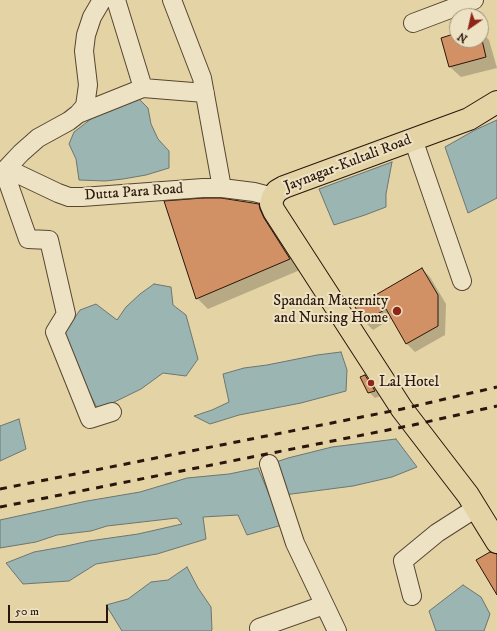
<!DOCTYPE html>
<style>
body{margin:0}
#map{position:relative;width:497px;height:631px;overflow:hidden;background:#e4d4a5;font-family:"IM FELL DW Pica",serif}
canvas{display:block}
.north{position:absolute;left:449px;top:8px;width:40px;height:40px;box-sizing:border-box;background:#ede3c4;border:1px solid #9f917a;border-radius:50%;rotate:214deg;font-size:11px;font-weight:700;line-height:16px;text-align:center;color:#2a160c}
.north::after{content:'';display:block;margin:auto;width:14px;height:18px;background:#8f2418;clip-path:polygon(50% 0,100% 100%,50% 72%,0 100%)}
.scale{position:absolute;left:8px;top:605px;width:100px;height:18px;box-sizing:border-box;border:2px solid #2a160c;border-top:0;padding-left:5px;font-size:12px;line-height:14px;white-space:nowrap;color:#2a160c;-webkit-text-stroke:3px #ede3c4;paint-order:stroke}
</style>
<div id="map">
<canvas width="497" height="631"></canvas>
<div class="north">N</div>
<div class="scale">50 m</div>
</div>
<script>
const context = document.querySelector('canvas').getContext('2d');
context.lineJoin = 'round';
function fillPath(path, color) { context.fillStyle = color; context.fill(path, 'evenodd'); }
const shape = rows => new Path2D(rows.map(r => 'M' + r).join(''));
function stroke(path, color, width, dash) { context.strokeStyle = color; context.lineWidth = width; context.lineCap = dash ? 'butt' : 'round'; context.setLineDash(dash || []); context.stroke(path); }
function drawText(font, color, halo, rows, align = 'center') {
  context.font = font + ' "IM FELL DW Pica",serif'; context.lineWidth = 4; context.setLineDash([]); context.textBaseline = 'middle'; context.strokeStyle = halo; context.fillStyle = color; for (const [text, x, y, turn = 0] of rows) {
    context.save(); context.translate(x, y); context.rotate((+turn || 0) * Math.PI / 180); context.textAlign = isNaN(turn) ? turn : align; if (halo) context.strokeText(text, 0, 0); context.fillText(text, 0, 0); context.restore();
  }
}
const water = shape([
 [136,96,148,108,151,124,158,139,169,151,169,168,146,175,123,179,105,181,79,180,76,159,69,144,74,132,91,119,136,96],
 [497,120,497,198,468,213,445,147,475,130,497,120],
 [392,162,386,194,386,207,365,215,334,225,319,189,392,162],
 [154,284,171,287,173,305,186,315,198,359,186,376,163,373,141,389,98,410,73,361,65,332,80,310,96,304,117,320,126,307,140,294,154,284],
 [341,352,347,370,346,391,301,403,239,415,210,424,194,416,212,410,229,402,223,374,244,368,267,365,317,355,341,352],
 [19,419,26,449,0,461,0,426,19,419],
 [396,439,417,467,392,477,353,486,284,495,273,463,288,458,332,447,396,439],
 [258,468,282,525,247,535,238,515,203,517,206,539,157,554,96,564,69,581,23,584,6,563,34,552,62,547,89,541,138,534,182,524,177,518,107,526,91,531,57,535,36,542,0,548,0,520,87,501,140,492,187,478,229,474,258,468],
 [187,567,198,588,211,607,212,630,211,631,122,631,106,605,128,599,151,582,168,580,187,567],
 [463,585,481,597,490,614,484,631,436,631,429,611,463,585]
]);
const shadow = shape([
 [481,32,489,40,497,68,461,77,450,67,443,38,457,34,457,40,481,40],
 [259,205,269,216,300,270,208,309,197,298],
 [422,269,430,277,446,304,445,335,415,352,407,344,392,318,373,330,365,322],
 [365,376,370,381,380,396,375,398,369,392]
]);
const building = shape([
 [457,33,457,40,482,40,486,57,449,67,441,38,457,33],
 [203,198,221,198,259,204,260,209,264,218,290,259,196,299,164,201,203,198],
 [422,268,438,295,438,326,406,344,386,309,364,322,355,307,422,268],
 [365,375,375,391,368,393,360,377,365,375],
 [490,552,497,554,497,595,476,560,490,552]
]);
const minor = shape([
 [102,0,92,17,86,35,84,51,88,85,85,106,78,114,69,121,38,138,21,153,4,171,28,239,49,240,66,314,55,332,90,419,112,412],
 [116,0,143,88],
 [172,0,202,78,222,188],
 [413,23,474,0],
 [78,114,143,88,205,93],
 [413,139,462,281],
 [0,171,18,174,58,193,69,197,82,197,203,188,222,188,254,192,273,197],
 [269,464,295,543,337,631],
 [412,596,403,561,437,533,476,508],
 [259,628,324,605]
]);
const major = shape([
 [497,102,469,119,284,187,277,191,273,197,271,204,274,211,402,409,468,495,497,542]
]);
const rail = shape([
 [0,489,402,409,497,387],
 [0,507,413,425,497,406]
]);
const markers = [
 [397,311,5,"#8f2418"],
 [371,383,4,"#8f2418"]
];
const streetNames = [
 ["Jaynagar-Kultali Road",348,164,-21],
 ["Dutta Para Road",134,193,-4]
];
const poiNames = [
 ["Spandan Maternity",388,302],
 ["and Nursing Home",388,319],
 ["Lal Hotel",379,383,"left"]
];
fillPath(water, '#9ab5b2');
stroke(water, '#6d7570', 1);
fillPath(shadow, '#0003');
fillPath(building, '#d29165');
stroke(building, '#2a160c', 1);
stroke(minor, '#584632', 20);
stroke(major, '#2a160c', 24);
stroke(minor, '#ede3c4', 18);
stroke(major, '#e4d4a5', 22);
stroke(rail, '#2a160c', 3, [7, 7]);
for (const [x, y, r, color] of markers) { const dot = new Path2D(); dot.arc(x, y, r, 0, 2 * Math.PI); context.fillStyle = color; context.fill(dot); stroke(dot, '#ede3c4', 1.5); }
drawText('15px', '#2a160c', '#ede3c4', streetNames);
drawText('15px', '#2a160c', '#ede3c4', poiNames, 'right');
</script>
